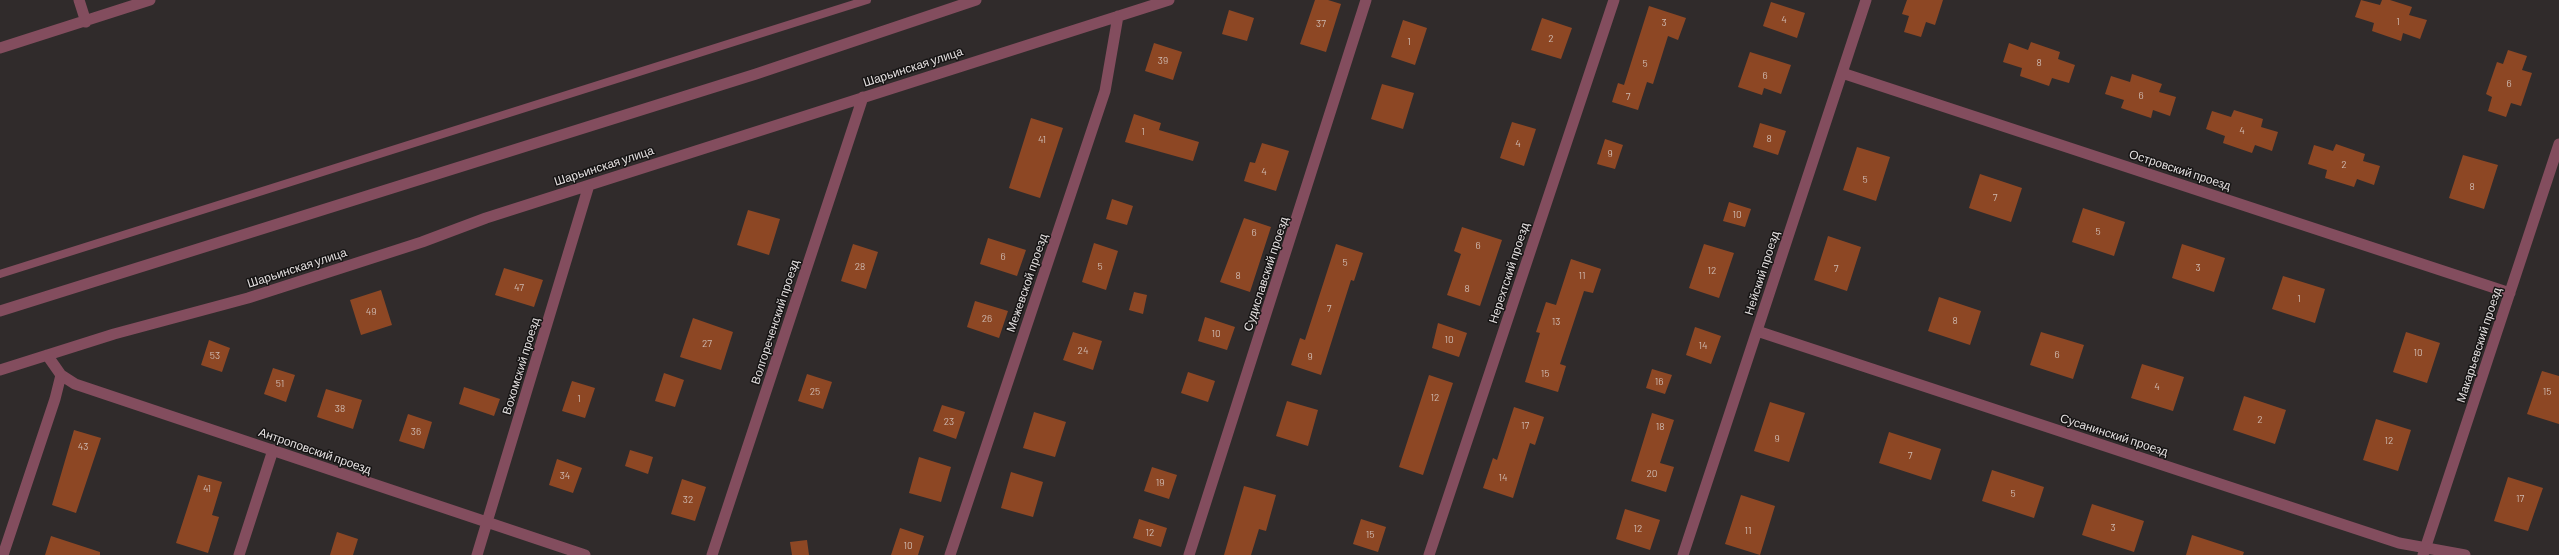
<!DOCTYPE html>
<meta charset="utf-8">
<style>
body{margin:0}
canvas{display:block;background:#302b2b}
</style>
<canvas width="2559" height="555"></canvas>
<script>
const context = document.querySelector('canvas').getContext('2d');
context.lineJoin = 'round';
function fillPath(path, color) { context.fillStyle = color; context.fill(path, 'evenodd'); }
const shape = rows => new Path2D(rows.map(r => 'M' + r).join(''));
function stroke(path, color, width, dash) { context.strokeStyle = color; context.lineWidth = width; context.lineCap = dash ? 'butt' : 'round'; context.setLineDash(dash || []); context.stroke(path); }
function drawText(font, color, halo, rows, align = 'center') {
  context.font = font + ' Barlow,sans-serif'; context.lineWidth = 3; context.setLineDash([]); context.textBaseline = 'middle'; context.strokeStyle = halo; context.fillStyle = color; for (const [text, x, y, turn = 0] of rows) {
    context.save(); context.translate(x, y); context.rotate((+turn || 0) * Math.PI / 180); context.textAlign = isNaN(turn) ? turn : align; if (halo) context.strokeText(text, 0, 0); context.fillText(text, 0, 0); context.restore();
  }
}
const building = shape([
 [1315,0,1328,0,1341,4,1326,52,1300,44],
 [1907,0,1943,0,1935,25,1926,22,1921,37,1904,32,1909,16,1902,14],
 [2361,0,2380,5,2382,0,2390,0,2412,7,2409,15,2427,20,2420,39,2403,33,2401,41,2372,31,2374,23,2355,17],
 [1771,2,1805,13,1797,38,1763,26],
 [1649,6,1686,18,1678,40,1668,36,1653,84,1647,82,1638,110,1612,102,1618,83,1624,85],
 [1229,10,1254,18,1247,41,1222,34],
 [1542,18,1572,28,1561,59,1531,50],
 [1403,20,1427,28,1415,65,1391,57],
 [2031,42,2060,52,2058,59,2075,65,2069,83,2052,78,2049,86,2020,76,2022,68,2003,62,2009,43,2028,50],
 [1154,43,1182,52,1173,80,1145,71],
 [2508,50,2527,56,2522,70,2532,73,2521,106,2511,103,2506,117,2488,111,2492,97,2486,94,2497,62,2503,64],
 [1750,52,1791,65,1781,94,1764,88,1762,95,1738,87],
 [2132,74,2162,84,2159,92,2176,97,2170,116,2153,110,2151,118,2121,108,2124,100,2105,94,2111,76,2130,82],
 [1382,84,1414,93,1403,129,1371,119],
 [2234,110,2263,119,2261,127,2278,132,2272,151,2255,145,2252,153,2223,143,2225,136,2206,129,2212,111,2231,117],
 [1134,114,1161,123,1159,130,1199,142,1193,161,1125,142],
 [1031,118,1063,128,1040,198,1009,188],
 [1512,122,1536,129,1524,166,1500,158],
 [1760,123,1786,131,1778,155,1753,147],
 [1605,139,1623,145,1615,169,1597,164],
 [1262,143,1289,151,1276,191,1244,181,1250,162,1255,163],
 [2336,144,2365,154,2363,161,2380,166,2374,185,2357,179,2354,187,2325,178,2327,170,2308,164,2314,145,2333,151],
 [1857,147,1890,157,1876,201,1843,190],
 [2463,155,2498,165,2484,209,2449,198],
 [1980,174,2022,188,2011,222,1969,208],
 [1112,199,1133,206,1127,225,1106,219],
 [1729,202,1751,209,1745,227,1723,221],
 [2083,208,2125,222,2114,256,2072,242],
 [748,210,780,219,769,255,737,245],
 [1244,218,1271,227,1250,292,1220,282],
 [1462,227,1502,240,1480,306,1447,295,1461,254,1454,251],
 [1828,236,1861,247,1847,291,1814,280],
 [988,238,1026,250,1017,276,980,264],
 [1094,243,1118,251,1106,290,1082,282],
 [853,244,878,252,866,289,841,281],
 [1336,244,1363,253,1354,281,1351,280,1321,375,1291,365,1300,338,1305,340],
 [1704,244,1734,253,1719,298,1689,288],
 [2182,244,2225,258,2214,292,2172,278],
 [1571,259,1601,269,1593,293,1584,291,1560,364,1566,366,1558,392,1525,382,1540,333,1536,332,1546,302,1556,305],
 [504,268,543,280,534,307,495,295],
 [2283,276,2325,289,2315,323,2272,309],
 [381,290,392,325,361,335,350,300],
 [1134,292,1147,295,1143,314,1129,310],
 [1939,297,1981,311,1970,345,1928,331],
 [975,301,1008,311,999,338,967,327],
 [1205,317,1235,327,1227,350,1198,341],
 [693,318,733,332,721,370,680,357],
 [1438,323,1467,333,1459,357,1432,348],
 [1695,327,1721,336,1711,364,1686,355],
 [1073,332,1102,341,1093,370,1063,360],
 [2041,332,2084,345,2073,379,2030,365],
 [2406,332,2440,343,2427,383,2393,372],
 [209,340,230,348,222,372,201,365],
 [2142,364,2184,377,2173,411,2131,398],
 [273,368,295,375,286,402,264,394],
 [1652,369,1672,375,1665,394,1646,388],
 [2542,371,2559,376,2559,424,2527,414],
 [1188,372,1215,381,1208,402,1181,393],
 [664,373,684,380,675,407,655,401],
 [807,374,832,382,823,409,798,401],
 [1429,375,1453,383,1423,475,1399,467],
 [572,381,595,388,585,418,562,411],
 [464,387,500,399,494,416,459,404],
 [326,389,362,400,353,429,317,417],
 [2244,396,2286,410,2275,444,2233,430],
 [1287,401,1318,410,1308,446,1276,436],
 [1770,402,1805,413,1789,462,1754,451],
 [942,405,965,412,956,439,933,431],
 [1514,407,1544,417,1535,445,1530,443,1513,498,1483,488,1493,458,1497,460],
 [1034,412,1066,422,1055,457,1023,448],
 [1652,413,1674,420,1660,463,1674,467,1666,492,1631,481],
 [408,414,432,422,424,449,399,441],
 [2376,419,2411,430,2398,471,2363,460],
 [74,430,101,438,76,513,52,505],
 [1889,432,1941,449,1931,480,1879,463],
 [630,450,653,457,648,474,625,466],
 [919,457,951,467,941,502,909,493],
 [557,459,582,468,573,493,549,485],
 [1152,467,1177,475,1169,499,1144,491],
 [1992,470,2044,487,2034,518,1982,501],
 [1011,472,1043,482,1033,517,1001,508],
 [198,475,222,482,212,515,219,517,208,553,176,543],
 [2508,477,2543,488,2528,531,2494,521],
 [682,479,706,487,695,521,671,514],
 [1244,486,1276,495,1266,531,1259,529,1251,555,1224,555],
 [1741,495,1775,506,1760,555,1725,544],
 [2092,504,2144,521,2134,552,2082,535],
 [1625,509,1660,520,1650,550,1616,539],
 [1139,519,1167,528,1161,547,1133,538],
 [1361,519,1386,527,1378,552,1353,544],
 [900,528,924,536,918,555,891,555],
 [337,532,358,539,353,555,330,555],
 [2192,535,2244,552,2243,555,2186,555],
 [51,536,100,552,100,555,45,555],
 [807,540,809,555,792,555,790,542]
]);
const service = shape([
 [0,274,867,0]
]);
const minor = shape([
 [79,0,86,22],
 [0,48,150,0],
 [1842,73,2510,293],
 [0,311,756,74,976,0],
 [1757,331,2399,543,2465,555],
 [47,355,61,375,75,384,585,555],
 [0,370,114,334,248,298,422,242,486,218,1169,0],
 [3,555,55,399,61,375],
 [239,555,273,450],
 [477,555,589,185],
 [712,555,863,97],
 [950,555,1105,91,1118,16],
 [1189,555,1366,0],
 [1429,555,1614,0],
 [1683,555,1866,0],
 [2423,555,2559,144]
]);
const numberNames = [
 ["4",1784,20],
 ["1",2398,22],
 ["3",1664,23],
 ["37",1321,24],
 ["2",1551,39],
 ["1",1409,42],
 ["39",1163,61],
 ["8",2039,63],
 ["5",1645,64],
 ["6",1765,76],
 ["6",2509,84],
 ["6",2141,96],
 ["7",1628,97],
 ["4",2242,131],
 ["1",1143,132],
 ["8",1769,139],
 ["41",1042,140],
 ["4",1518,144],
 ["9",1610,154],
 ["2",2344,165],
 ["4",1264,172],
 ["5",1865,180],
 ["8",2472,187],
 ["7",1995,198],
 ["10",1737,215],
 ["5",2098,232],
 ["6",1254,233],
 ["6",1478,246],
 ["6",1003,257],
 ["5",1345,263],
 ["28",860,267],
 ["5",1100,267],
 ["3",2198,268],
 ["7",1836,269],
 ["12",1712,271],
 ["8",1238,276],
 ["11",1582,276],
 ["47",519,288],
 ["8",1467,289],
 ["1",2299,299],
 ["7",1329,309],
 ["49",371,312],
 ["26",987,319],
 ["8",1955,321],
 ["13",1556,322],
 ["10",1216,334],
 ["10",1449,340],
 ["27",707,344],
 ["14",1703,346],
 ["24",1083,351],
 ["10",2418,353],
 ["6",2057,355],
 ["53",215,356],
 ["9",1310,357],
 ["15",1545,374],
 ["16",1659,382],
 ["51",280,384],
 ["4",2157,387],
 ["25",815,392],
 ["15",2547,392],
 ["12",1435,398],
 ["1",579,399],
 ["38",340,409],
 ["2",2260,420],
 ["23",949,422],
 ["17",1525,426],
 ["18",1660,427],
 ["36",416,432],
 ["9",1777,439],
 ["12",2389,441],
 ["43",83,447],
 ["7",1910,456],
 ["20",1652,474],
 ["34",565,476],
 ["14",1503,478],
 ["19",1160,483],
 ["41",207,489],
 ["5",2013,494],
 ["17",2520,499],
 ["32",688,500],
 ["3",2113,528],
 ["12",1638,529],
 ["11",1748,531],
 ["12",1150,533],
 ["15",1370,535],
 ["10",908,546]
];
const streetNames = [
 ["Шарьинская улица",913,67,-18],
 ["Шарьинская улица",604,166,-18],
 ["Островский проезд",2180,170,18],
 ["Шарьинская улица",297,268,-18],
 ["Нерехтский проезд",1509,273,-72],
 ["Нейский проезд",1762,273,-72],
 ["Судиславский проезд",1266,274,-72],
 ["Межевской проезд",1027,283,-71],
 ["Волгореченский проезд",775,322,-72],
 ["Макарьевский проезд",2479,345,-72],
 ["Вохомский проезд",521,366,-73],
 ["Сусанинский проезд",2114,435,18],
 ["Антроповский проезд",315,451,19]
];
fillPath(building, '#8d4724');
stroke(service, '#834d5e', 8);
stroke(minor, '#834d5e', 11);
drawText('10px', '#ceb9b0', null, numberNames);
drawText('12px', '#e3dfdf', '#161414', streetNames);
</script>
